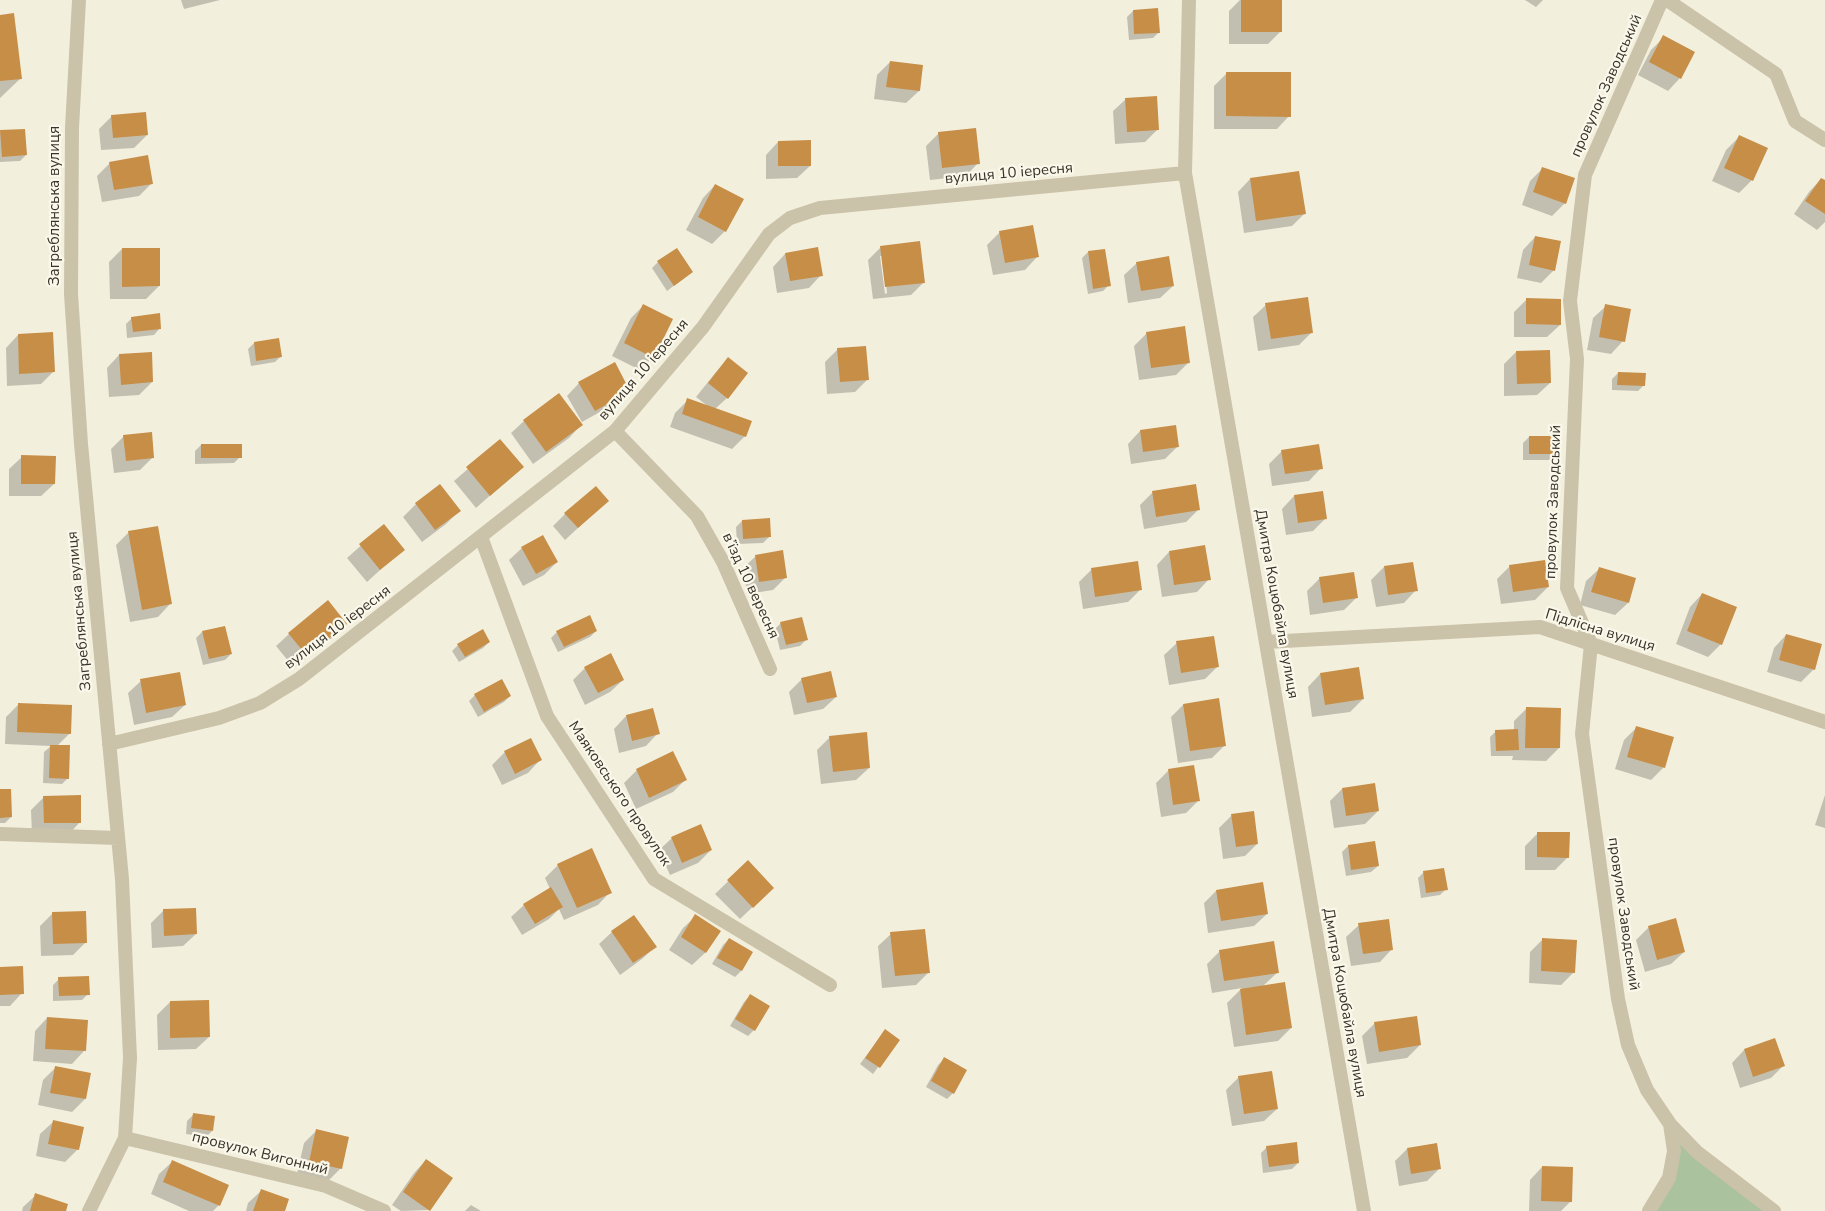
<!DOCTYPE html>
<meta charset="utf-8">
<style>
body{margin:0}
canvas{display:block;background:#f3efdd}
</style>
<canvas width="1825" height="1211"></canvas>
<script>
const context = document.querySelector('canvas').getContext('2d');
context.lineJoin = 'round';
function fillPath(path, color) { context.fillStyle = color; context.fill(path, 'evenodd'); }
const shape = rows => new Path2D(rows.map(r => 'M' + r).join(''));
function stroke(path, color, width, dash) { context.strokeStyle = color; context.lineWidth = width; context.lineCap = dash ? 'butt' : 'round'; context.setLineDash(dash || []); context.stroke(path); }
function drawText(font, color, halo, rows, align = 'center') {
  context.font = font + ' "Nunito Sans",sans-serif'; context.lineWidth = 4.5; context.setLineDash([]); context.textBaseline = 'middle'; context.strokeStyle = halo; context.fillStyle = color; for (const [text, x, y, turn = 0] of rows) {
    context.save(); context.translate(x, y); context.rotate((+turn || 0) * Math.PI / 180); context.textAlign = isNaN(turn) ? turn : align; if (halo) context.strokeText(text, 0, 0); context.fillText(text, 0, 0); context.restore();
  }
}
const green = shape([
 [1670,1124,1778,1211,1648,1211,1671,1167]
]);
const shadow = shape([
 [181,0,220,0,184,9],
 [1240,0,1281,0,1281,31,1268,44,1229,44,1229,11],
 [1525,0,1543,0,1536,7],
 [1133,11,1159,32,1153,38,1129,40,1127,17],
 [0,16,21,78,0,98],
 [1664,37,1680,78,1668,91,1638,75,1651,50],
 [890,62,919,91,906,103,874,99,877,75],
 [1227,73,1289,116,1277,129,1214,129,1214,86],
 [1126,99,1158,129,1145,142,1115,144,1113,111],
 [112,116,147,135,134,148,101,150,99,129],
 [0,132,26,155,20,161,0,162],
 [939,133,978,163,966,176,930,180,926,146],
 [1739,137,1752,180,1739,193,1712,181,1726,150],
 [778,142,810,166,797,178,766,179,766,155],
 [110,163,152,183,139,196,102,202,97,176],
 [1543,168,1565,203,1552,216,1522,205,1530,181],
 [1298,172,1305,213,1292,226,1244,233,1238,192,1250,179],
 [1821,179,1825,182,1825,222,1817,230,1794,214,1809,192],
 [715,185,725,231,712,244,686,230,703,198],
 [1000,232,1037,257,1025,270,993,275,987,245],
 [1535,237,1554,270,1541,283,1517,278,1523,250],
 [881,247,924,282,911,295,873,299,868,260],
 [880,256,883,256,887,293,885,294],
 [122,249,159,286,146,299,110,299,109,262],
 [1104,250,1109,285,1103,291,1088,294,1082,258,1088,252],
 [785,254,821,275,809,288,777,293,773,267],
 [658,262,692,272,667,291,652,268],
 [1137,263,1173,286,1160,298,1128,303,1124,275],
 [1527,299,1560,325,1547,337,1514,337,1514,312],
 [1266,305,1312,332,1299,345,1258,351,1253,317],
 [643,306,653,357,640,370,612,356,631,318],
 [1606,306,1623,341,1611,354,1587,350,1593,318],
 [132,318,160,328,154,335,127,338,126,324],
 [1146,334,1189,362,1176,375,1139,380,1134,346],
 [18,335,53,372,41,384,7,386,6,348],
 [254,343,281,356,275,362,251,366,248,349],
 [838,349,867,380,855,392,827,394,825,362],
 [1516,352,1550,383,1537,395,1504,396,1504,364],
 [119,355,152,382,139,395,109,397,107,368],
 [728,359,746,373,727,398,715,409,745,436,732,449,670,427,675,413,688,400,709,407,696,397,716,372],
 [1618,373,1644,385,1638,391,1612,390,1612,379],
 [579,383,629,390,616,403,582,422,567,396],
 [524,421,581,425,569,438,533,464,511,433],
 [1175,426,1178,446,1165,459,1131,464,1128,444,1140,431],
 [124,436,153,457,140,470,114,473,111,449],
 [1529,437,1555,453,1549,460,1523,460,1523,443],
 [500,441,522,467,476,508,454,481],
 [201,445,240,457,234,463,195,464,195,451],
 [1282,451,1321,468,1309,481,1272,486,1269,464],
 [22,457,54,484,41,496,9,496,9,469],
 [440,486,459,511,446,524,422,542,403,517,416,504],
 [1153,492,1198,510,1186,522,1144,529,1140,505],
 [1294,496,1326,518,1313,531,1286,535,1282,509],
 [607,501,565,540,553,526,565,514],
 [742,521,769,537,763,543,737,544,736,527],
 [384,525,403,549,367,582,347,558],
 [129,532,170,604,158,617,130,622,116,545],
 [522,548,557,562,544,575,523,586,509,560],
 [1169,552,1209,579,1197,592,1162,597,1157,565],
 [756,556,786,577,773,590,747,594,743,568],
 [1412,563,1416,590,1404,603,1376,607,1371,580,1384,567],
 [1510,566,1548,587,1535,600,1501,604,1497,579],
 [1599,569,1628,603,1615,615,1580,605,1586,581],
 [1091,570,1141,589,1128,602,1083,609,1079,582],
 [1320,578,1357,597,1344,610,1310,615,1307,591],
 [1702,594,1721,644,1708,657,1676,644,1690,607],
 [781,623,806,640,800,646,780,650,775,629],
 [346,624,333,637,294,668,276,646,289,634],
 [596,631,590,637,558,652,551,638,557,632],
 [202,632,231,654,225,660,203,665,196,638],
 [1786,635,1814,669,1801,682,1767,672,1774,648],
 [489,642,483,648,459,662,452,651,458,645],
 [1177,643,1218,666,1205,679,1169,685,1164,655],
 [585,668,623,680,610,692,585,705,573,680],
 [1320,674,1363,699,1350,712,1312,717,1308,687],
 [802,679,836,697,823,709,794,715,789,692],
 [141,681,185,705,172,717,134,725,128,693],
 [475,695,510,696,504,702,478,717,469,701],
 [19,704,70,733,57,746,68,778,62,784,43,783,44,752,51,746,5,744,6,717],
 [1183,705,1225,745,1212,758,1178,763,1171,717],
 [1527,708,1559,748,1546,761,1512,760,1513,756,1491,756,1490,737,1496,731,1514,730,1514,721],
 [652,710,658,733,646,746,619,753,614,729,626,716],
 [1637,727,1664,767,1651,780,1615,769,1624,740],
 [830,737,869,768,856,780,821,784,817,750],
 [505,752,540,760,528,773,502,785,492,765],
 [1193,767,1198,801,1186,813,1161,817,1156,783,1168,771],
 [637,770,685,780,673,792,636,809,624,783],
 [1342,789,1378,811,1365,824,1334,828,1330,801],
 [0,791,11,817,5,823,0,823],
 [1825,795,1825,828,1815,825],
 [44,797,80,822,68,835,32,836,31,810],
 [1231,816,1257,844,1245,856,1223,859,1219,828],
 [1538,833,1568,857,1555,870,1525,870,1525,846],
 [672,838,711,850,698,863,670,875,659,850],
 [1348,846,1378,866,1371,872,1346,876,1342,852],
 [748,862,760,900,740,919,715,894],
 [558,865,610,892,598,905,564,920,559,909,549,919,522,935,511,917,524,905,550,889,545,878],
 [1424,872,1446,889,1440,895,1421,898,1418,878],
 [1216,891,1267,914,1254,926,1208,933,1204,903],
 [163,911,196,934,183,946,152,948,151,923],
 [53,913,86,942,73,955,41,956,40,926],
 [696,916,719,931,705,953,692,965,669,950,683,928],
 [1359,925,1392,949,1380,962,1351,966,1346,937],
 [1649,927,1684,952,1671,964,1645,972,1636,940],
 [612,932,655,947,642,959,620,975,599,944],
 [891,934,929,972,916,985,882,988,878,946],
 [729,939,751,952,741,971,735,977,712,964,723,945],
 [1543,939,1574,972,1561,985,1529,983,1530,952],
 [1220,951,1278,972,1263,986,1291,1028,1278,1041,1234,1047,1227,1003,1242,988,1212,993,1207,964],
 [0,969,22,993,10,1006,0,1006],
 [59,979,88,994,82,1000,53,1001,53,985],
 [750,996,754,1030,748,1036,730,1026,744,1002],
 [170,1002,209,1037,196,1049,158,1050,157,1015],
 [47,1018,84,1051,72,1064,33,1061,35,1031],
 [1375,1023,1420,1045,1407,1058,1367,1064,1362,1036],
 [885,1031,898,1040,873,1074,860,1064],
 [1774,1040,1783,1066,1771,1078,1740,1088,1732,1063,1744,1050],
 [944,1059,953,1093,947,1099,926,1087,938,1065],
 [56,1067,89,1074,85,1099,72,1112,38,1105,43,1080],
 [1239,1077,1277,1109,1264,1121,1232,1126,1226,1090],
 [193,1115,212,1131,206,1137,186,1134,187,1121],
 [53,1122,78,1149,65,1162,36,1156,40,1134],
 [316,1131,341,1168,328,1181,297,1174,304,1143],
 [1267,1147,1298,1163,1292,1169,1263,1173,1261,1153],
 [1407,1149,1439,1169,1427,1181,1399,1186,1395,1161],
 [426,1160,429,1210,401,1211,392,1205,414,1173],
 [172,1162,227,1186,219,1205,213,1211,189,1211,151,1194,159,1174],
 [1542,1167,1571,1201,1561,1211,1529,1211,1530,1180],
 [261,1191,284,1211,246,1211,248,1203],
 [36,1195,65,1211,22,1211,23,1207],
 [471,1205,481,1211,465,1211]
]);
const building = shape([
 [1241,0,1282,0,1282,32,1241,32],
 [1158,8,1160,33,1134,34,1133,10],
 [14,13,22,79,0,81,0,15],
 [1663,35,1695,52,1681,79,1649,62],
 [890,61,923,65,920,91,886,87],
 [1226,72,1291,72,1291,117,1226,116],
 [1157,96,1159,130,1127,132,1125,98],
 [146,112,148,135,113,138,111,115],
 [976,128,980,164,942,168,938,132],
 [25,129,27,155,2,157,0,130],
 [1739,135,1768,148,1753,181,1724,168],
 [811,140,811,166,778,166,778,141],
 [148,155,153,184,114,190,109,162],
 [1542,167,1575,178,1566,204,1533,192],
 [1299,171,1306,214,1256,221,1250,178],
 [1821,178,1825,180,1825,214,1805,201],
 [715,184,744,199,726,232,698,217],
 [1033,225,1039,257,1005,263,999,231],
 [1535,236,1561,241,1555,271,1529,265],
 [920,241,925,283,885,287,880,246],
 [818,247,823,276,790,281,785,253],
 [122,248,160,248,160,286,122,287],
 [677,248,693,272,674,286,657,261],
 [1105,249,1111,286,1093,289,1088,251],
 [1169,256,1174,286,1141,291,1136,262],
 [1308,297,1313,333,1271,339,1265,303],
 [1526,298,1561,299,1561,325,1526,324],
 [643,304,673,319,654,358,624,343],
 [1605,304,1631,309,1625,342,1599,337],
 [160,313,161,329,133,332,131,317],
 [1185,326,1190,363,1151,368,1146,332],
 [53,332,55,372,19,374,18,334],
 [279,338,282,357,256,361,254,342],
 [866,346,869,380,840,382,837,348],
 [1550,350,1551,383,1517,384,1516,351],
 [152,352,153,382,121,385,119,354],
 [728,357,748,373,728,399,708,383],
 [615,362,630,391,595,411,578,382],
 [1618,372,1646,373,1645,386,1617,385],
 [559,393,583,425,546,452,523,420],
 [687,398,752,421,746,437,682,414],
 [1176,425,1179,447,1143,452,1140,430],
 [152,432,154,458,126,461,123,435],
 [1529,436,1556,436,1556,454,1529,454],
 [500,439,524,467,490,496,466,467],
 [201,444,242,444,242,458,201,458],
 [1319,444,1323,469,1285,474,1281,450],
 [21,455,56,456,55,484,21,484],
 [440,484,461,511,435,530,415,503],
 [1196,484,1200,510,1156,517,1152,491],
 [596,486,609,501,578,528,564,513],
 [1323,491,1327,519,1298,523,1294,495],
 [770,518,771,537,743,539,742,520],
 [384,524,405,550,380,570,359,544],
 [158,526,172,604,142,610,128,531],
 [543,535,558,562,536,574,521,547],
 [1205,545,1211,580,1174,585,1169,551],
 [783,550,787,578,759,582,755,555],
 [1545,560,1549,587,1513,592,1509,565],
 [1138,561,1142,590,1095,597,1091,568],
 [1413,562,1418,591,1388,595,1384,566],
 [1599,567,1636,578,1629,603,1591,592],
 [1354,572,1358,598,1323,603,1319,577],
 [1702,593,1737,607,1722,645,1687,631],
 [328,600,347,624,307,656,288,633],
 [590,615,597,631,564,647,556,631],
 [802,617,808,640,786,645,780,622],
 [225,626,232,654,209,659,202,631],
 [483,629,490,642,465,657,457,644],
 [1786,634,1822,644,1815,670,1779,660],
 [1214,636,1219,667,1181,673,1176,641],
 [611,653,624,680,598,693,584,667],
 [1359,667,1364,699,1325,705,1320,673],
 [831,671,837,697,807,703,801,678],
 [180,672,186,705,146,713,140,679],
 [502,679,511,696,484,712,474,694],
 [1219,698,1226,746,1190,751,1183,704],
 [18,703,72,705,71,734,17,732],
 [1526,707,1561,708,1560,748,1525,748],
 [653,708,660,734,632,741,626,715],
 [1636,726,1674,737,1665,768,1627,757],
 [1518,729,1519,750,1496,751,1495,730],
 [867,732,870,768,833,772,829,736],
 [531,738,542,760,515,774,504,751],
 [50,745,70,745,69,779,49,778],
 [673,751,687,780,649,798,636,769],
 [1194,765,1200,801,1173,805,1168,769],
 [1375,783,1379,811,1346,816,1342,788],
 [0,789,11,789,12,817,0,818],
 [81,795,81,823,44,823,43,796],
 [1254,811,1258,844,1236,847,1231,814],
 [701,824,712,850,682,863,671,837],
 [1537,832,1570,832,1569,858,1537,857],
 [1375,841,1379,866,1351,870,1348,845],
 [592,848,612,893,577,908,557,864],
 [748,860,774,888,753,908,727,880],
 [1444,868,1448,890,1426,893,1423,871],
 [1263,882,1268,914,1221,921,1216,890],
 [551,887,563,907,535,924,523,904],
 [196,908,197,934,164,936,163,909],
 [86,911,87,943,53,944,52,912],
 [695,914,721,931,706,953,681,937],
 [634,915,657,947,633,963,611,931],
 [1676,918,1685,952,1657,960,1648,926],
 [1389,919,1393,950,1363,954,1358,923],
 [925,929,930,973,895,976,890,932],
 [729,938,753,952,742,971,717,958],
 [1542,938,1577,940,1575,973,1541,971],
 [1274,941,1279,973,1224,981,1219,950],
 [23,966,24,994,0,995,0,967],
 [89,976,90,995,59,996,58,977],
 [1285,982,1292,1028,1246,1035,1240,989],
 [750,994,770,1006,755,1031,735,1019],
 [209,1000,210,1037,170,1038,170,1001],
 [1417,1016,1421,1045,1379,1052,1374,1022],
 [47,1017,88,1020,86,1051,45,1049],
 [885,1029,900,1040,880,1068,865,1058],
 [1775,1038,1785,1066,1753,1077,1744,1049],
 [944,1057,967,1070,954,1094,931,1081],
 [55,1066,91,1073,86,1099,50,1093],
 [1272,1071,1278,1109,1244,1114,1238,1076],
 [193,1113,215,1116,213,1131,191,1128],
 [53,1120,84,1127,79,1150,48,1144],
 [316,1129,349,1137,342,1169,309,1162],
 [1297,1142,1299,1163,1269,1167,1266,1146],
 [1437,1143,1441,1169,1411,1174,1407,1148],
 [426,1159,453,1178,430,1211,403,1192],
 [172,1160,229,1185,220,1206,163,1182],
 [1542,1166,1573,1167,1572,1202,1541,1201],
 [261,1189,289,1199,285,1211,253,1211],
 [35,1193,68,1204,66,1211,30,1211]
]);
const minor = shape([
 [79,0,72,128,71,294,81,444,122,879,130,1058,125,1138,89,1211],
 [1189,0,1185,173,1364,1211],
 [1662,0,1585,175,1570,301,1577,359,1567,588,1591,644,1582,734,1618,999,1628,1045,1647,1090,1670,1124,1697,1152,1774,1211],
 [1667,0,1776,74,1795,121,1825,140],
 [615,431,697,516,723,562,770,669],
 [481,537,547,716,654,879,830,985],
 [1266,642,1540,627,1825,722],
 [109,744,219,718,260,703,299,679,615,431,703,327,769,234,790,218,820,208,1185,173],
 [0,834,118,838],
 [125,1138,326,1186,384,1211],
 [1649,1211,1669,1178,1674,1151,1670,1124]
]);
const streetNames = [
 ["провулок Заводський",1607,86,-66],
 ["вулиця 10 іересня",1009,174,-5],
 ["Загреблянська вулиця",55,206,-90],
 ["вулиця 10 іересня",644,370,-49],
 ["провулок Заводський",1554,502,-88],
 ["в’їзд 10 вересня",750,586,65],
 ["Дмитра Коцюбайла вулиця",1276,604,80],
 ["Загреблянська вулиця",80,611,-95],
 ["вулиця 10 іересня",338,628,-37],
 ["Підлісна вулиця",1600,631,17],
 ["Маяковського провулок",619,794,56],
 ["провулок Заводський",1623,914,82],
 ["Дмитра Коцюбайла вулиця",1344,1003,80],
 ["провулок Вигонний",260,1154,14]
];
fillPath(green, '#aac29d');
fillPath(shadow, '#0003');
fillPath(building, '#c78e47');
stroke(minor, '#cbc3a9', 14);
drawText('15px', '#383229', '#faf8ea', streetNames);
</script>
